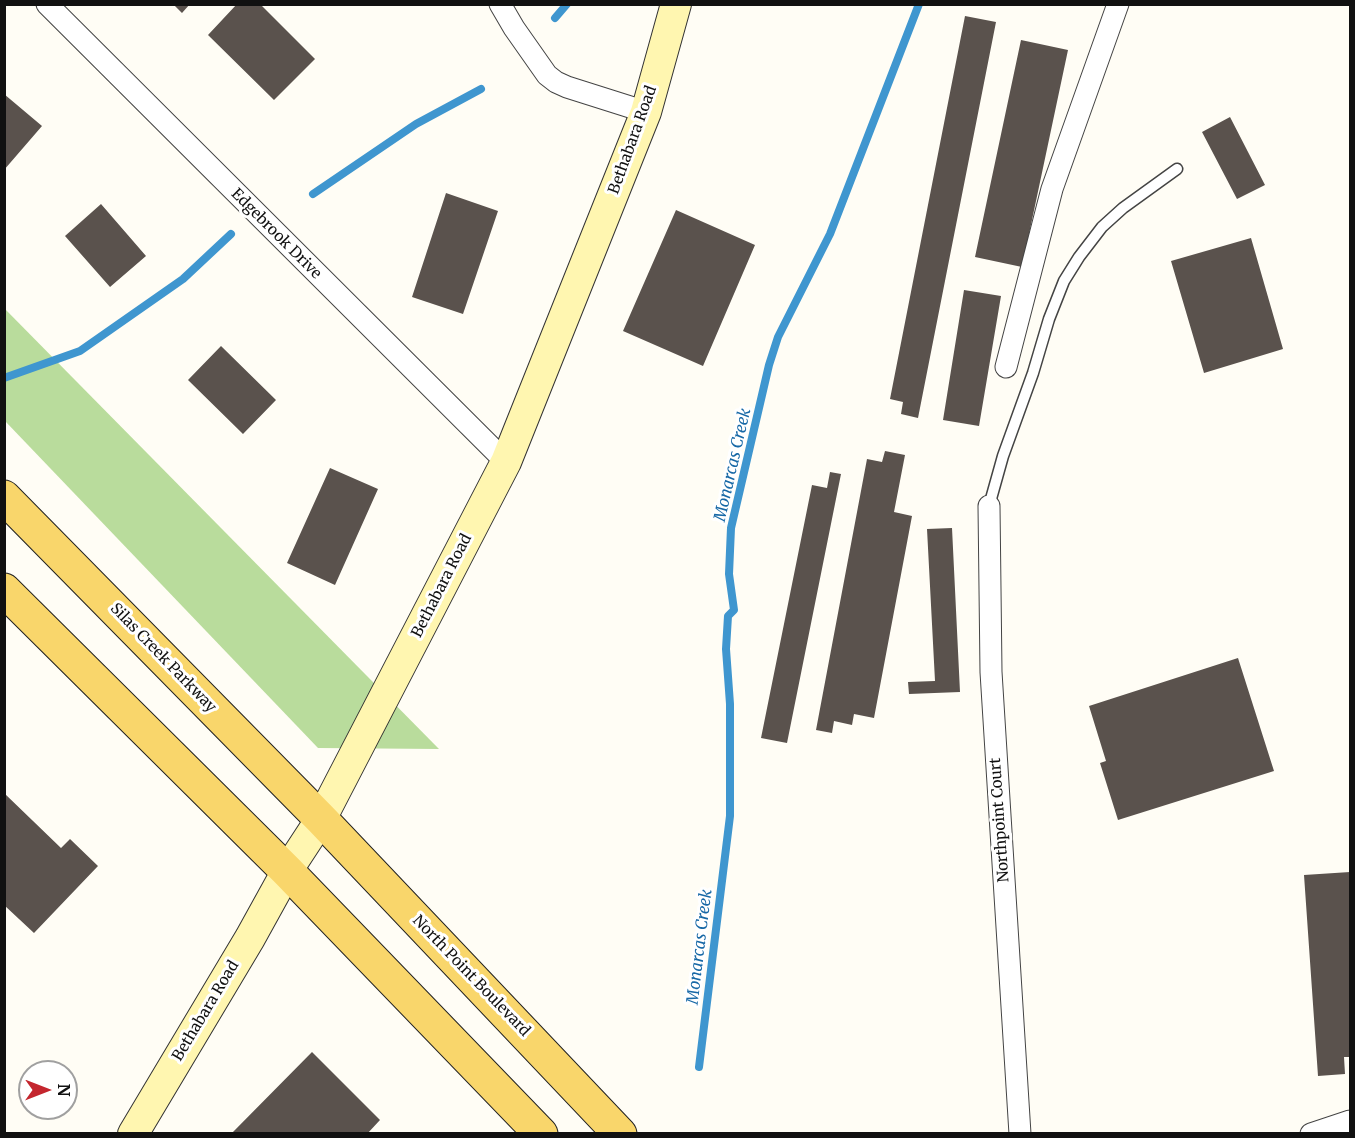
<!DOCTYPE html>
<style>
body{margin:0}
#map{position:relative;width:1355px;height:1138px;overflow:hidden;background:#fffdf5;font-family:Merriweather,serif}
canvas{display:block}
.frame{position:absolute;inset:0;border:6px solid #111;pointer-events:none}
.north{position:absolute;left:18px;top:1060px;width:60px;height:60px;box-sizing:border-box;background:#fff;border:2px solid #a0a0a0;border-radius:50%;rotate:90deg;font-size:16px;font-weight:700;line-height:24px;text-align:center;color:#111}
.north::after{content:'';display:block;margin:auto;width:21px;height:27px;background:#c4262e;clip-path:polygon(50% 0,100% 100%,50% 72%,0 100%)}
</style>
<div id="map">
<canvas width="1355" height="1138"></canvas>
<div class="frame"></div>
<div class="north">N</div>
</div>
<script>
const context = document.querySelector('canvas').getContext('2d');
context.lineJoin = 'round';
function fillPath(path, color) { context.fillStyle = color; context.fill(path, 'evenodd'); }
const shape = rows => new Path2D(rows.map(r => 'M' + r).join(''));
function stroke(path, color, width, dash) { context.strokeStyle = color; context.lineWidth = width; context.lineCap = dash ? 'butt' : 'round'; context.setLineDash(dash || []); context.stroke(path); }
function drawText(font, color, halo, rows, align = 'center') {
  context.font = font + ' Merriweather,serif'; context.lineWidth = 6; context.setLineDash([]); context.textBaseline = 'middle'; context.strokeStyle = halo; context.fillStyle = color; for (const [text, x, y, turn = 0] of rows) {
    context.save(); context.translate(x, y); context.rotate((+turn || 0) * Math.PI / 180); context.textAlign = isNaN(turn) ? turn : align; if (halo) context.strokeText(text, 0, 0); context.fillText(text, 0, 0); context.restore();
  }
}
const forest = shape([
 [4,308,439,749,318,748,5,421]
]);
const stream = shape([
 [555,18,567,4],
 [313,194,416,124,481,89],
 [4,378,80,351,183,279,231,234],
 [699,1067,730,816,730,704,726,649,728,616,734,610,729,574,731,528,769,365,778,337,830,234,919,4]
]);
const building = shape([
 [173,4,190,4,182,13],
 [237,4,260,4,315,59,274,100,208,35],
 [965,16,996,22,918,418,901,414,903,402,890,399],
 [1021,40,1068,50,1022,267,975,257],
 [4,94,42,126,4,170],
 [1230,117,1265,185,1237,199,1202,132],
 [446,193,498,211,463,314,412,297],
 [101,204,146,256,110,287,65,236],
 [676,210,755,245,703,366,623,331],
 [1251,238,1283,349,1204,373,1171,261],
 [964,290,1001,296,979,426,943,420],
 [221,346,276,400,243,434,188,380],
 [885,451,905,455,894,512,912,516,874,718,854,714,852,725,834,721,832,733,816,730,867,459,882,462],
 [330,468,378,489,335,585,287,563],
 [830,472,841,474,787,743,761,738,812,485,827,488],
 [952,528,960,692,909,694,908,682,935,681,927,529],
 [1238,658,1274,771,1118,820,1100,763,1106,761,1089,706],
 [4,793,61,848,70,839,98,866,34,933,4,905],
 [1350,872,1350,1057,1344,1057,1345,1074,1318,1076,1304,875],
 [312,1052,380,1120,367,1134,231,1134]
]);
const lane = shape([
 [989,506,1003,456,1033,373,1049,319,1064,281,1079,257,1102,227,1123,208,1177,169]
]);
const street = shape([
 [47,4,506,462],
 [500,4,514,28,547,75,556,82,567,87,646,112],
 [1006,367,1052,189,1118,4],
 [989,506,991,672,1020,1134],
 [1311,1134,1350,1121]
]);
const secondary = shape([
 [133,1134,250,938,287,871,321,819,506,462,646,112,676,4]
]);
const primary = shape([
 [4,497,321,819,620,1134],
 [4,590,287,871,541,1134]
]);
const streetNames = [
 ["Bethabara Road",633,140,-70],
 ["Edgebrook Drive",276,234,45],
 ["Bethabara Road",442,586,-63],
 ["Silas Creek Parkway",163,658,46],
 ["Northpoint Court",1000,820,-94],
 ["North Point Boulevard",471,976,46],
 ["Bethabara Road",206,1011,-59]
];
const waterNames = [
 ["Monarcas Creek",733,465,-77],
 ["Monarcas Creek",700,947,-83]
];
fillPath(forest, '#b9dc9c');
stroke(stream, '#3f96cf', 8);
fillPath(building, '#5a524d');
stroke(lane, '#444', 13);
stroke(street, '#444', 23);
stroke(secondary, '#333', 32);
stroke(primary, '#222', 35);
stroke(lane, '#fff', 10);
stroke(street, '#fff', 21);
stroke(secondary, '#fff6b0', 30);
stroke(primary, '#f9d66b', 33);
drawText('15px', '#111', '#fff', streetNames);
drawText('italic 16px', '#1768a6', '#fff', waterNames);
</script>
